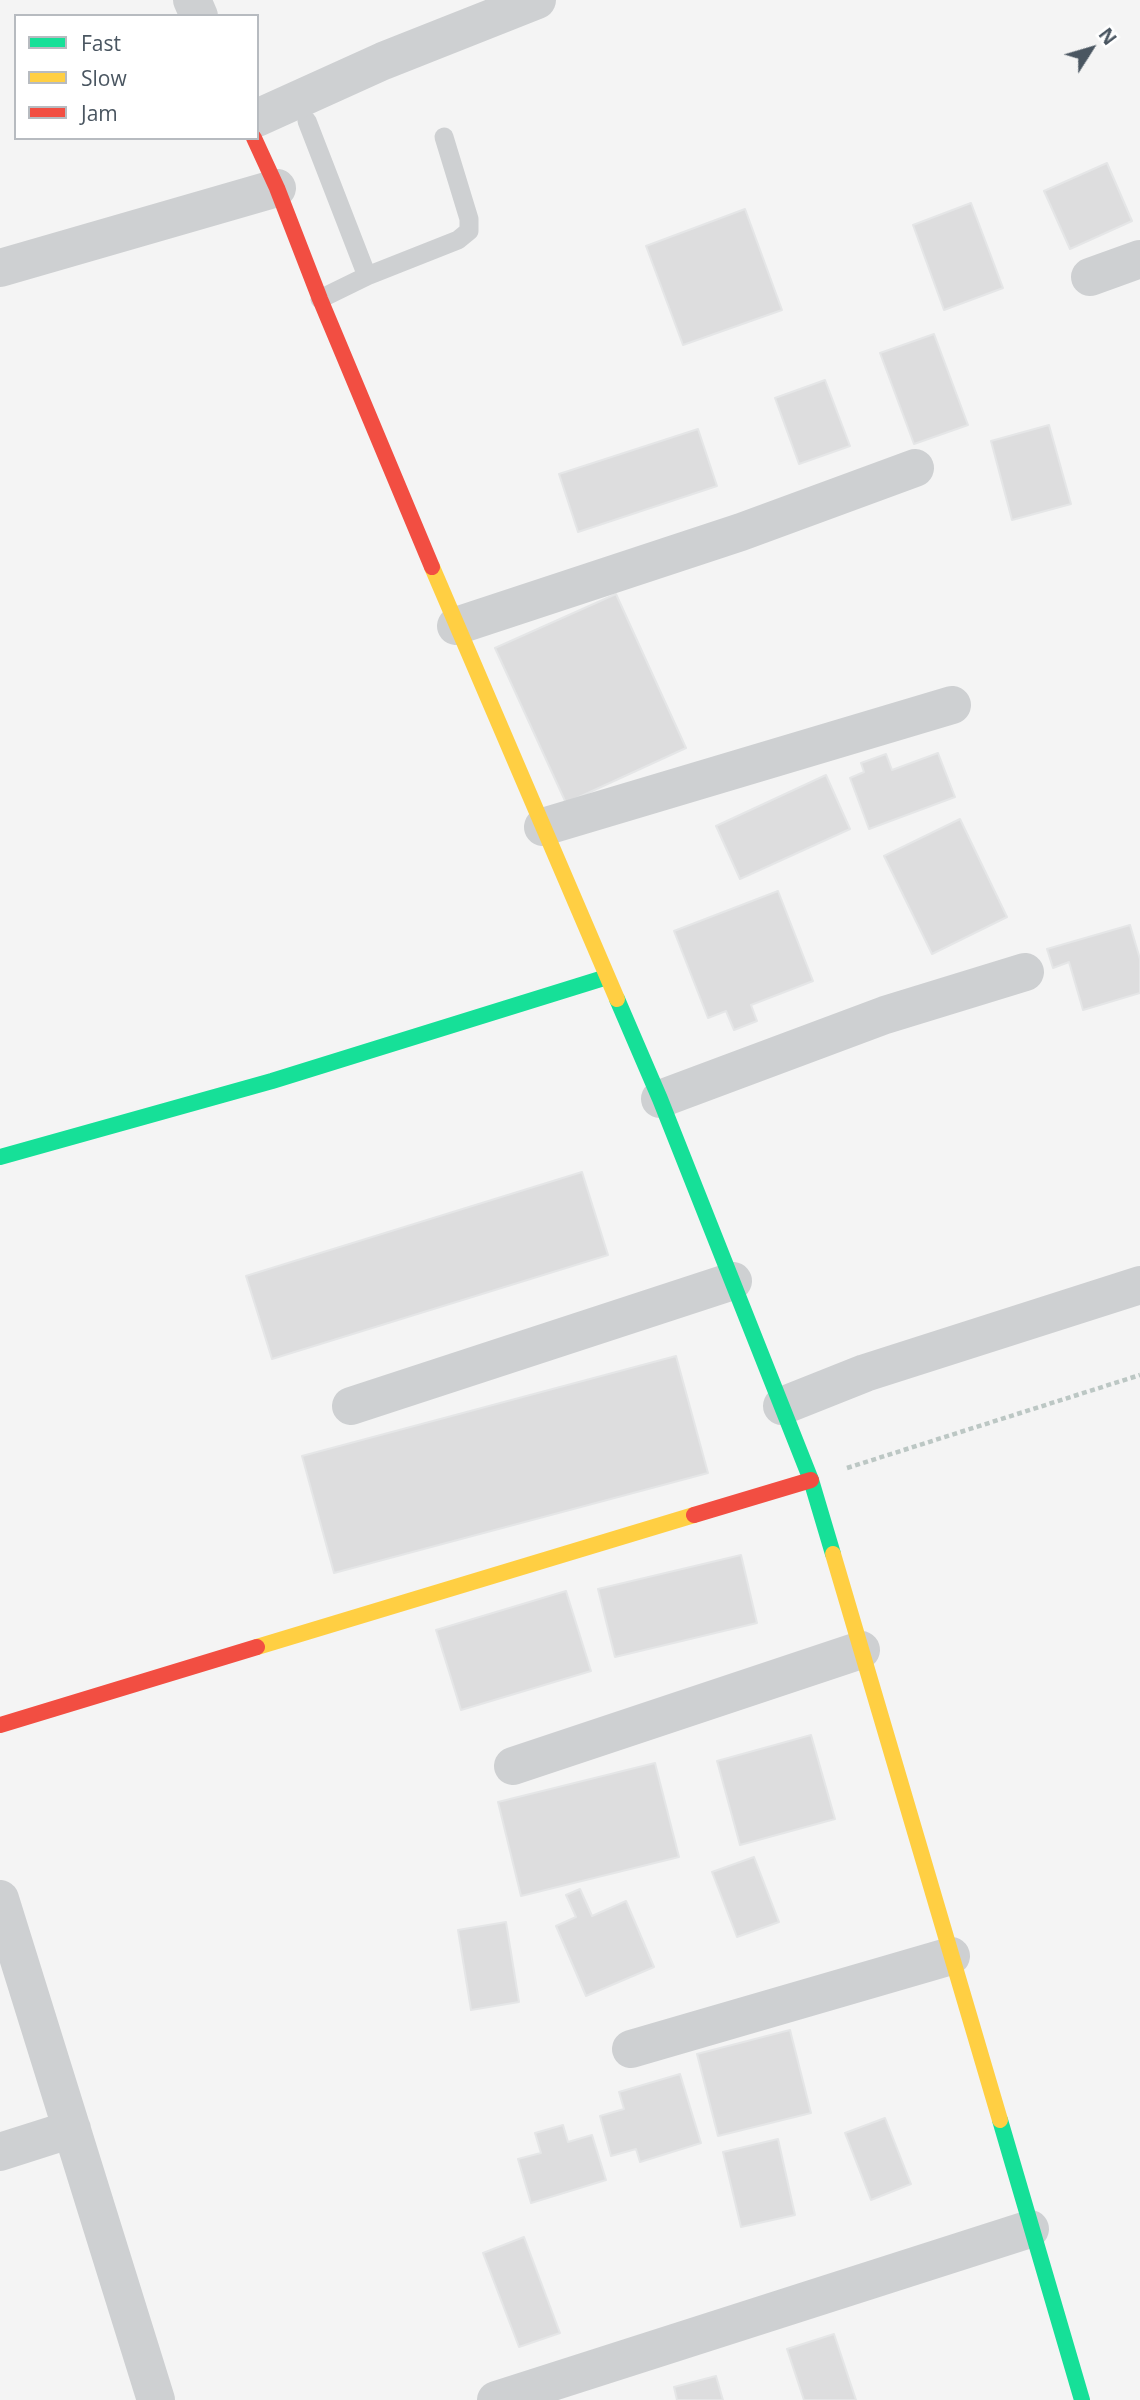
<!DOCTYPE html>
<style>
body{margin:0}
#map{position:relative;width:1140px;height:2400px;overflow:hidden;background:#f4f4f4;font-family:"Open Sans",sans-serif}
canvas{display:block}
.legend{position:absolute;left:14px;top:14px;width:245px;height:126px;box-sizing:border-box;background:#fff;border:2px solid #b7bbc0;margin:0;padding:9px 12px;list-style:none;font-size:21px;color:#4a5661}
.legend li{display:flex;align-items:center;gap:14px;height:35px}
.legend b{width:35px;border:2px solid #b7bbc0}
.north{position:absolute;left:1056px;top:14px;width:70px;height:70px;-webkit-text-stroke:5px #fff;paint-order:stroke;rotate:53deg;font-size:19px;font-weight:700;line-height:28px;text-align:center;color:#4a5661}
.north::after{content:'';display:block;margin:auto;width:24px;height:32px;background:#4a5661;clip-path:polygon(50% 0,100% 100%,50% 72%,0 100%)}
</style>
<div id="map">
<canvas width="1140" height="2400"></canvas>
<ul class="legend">
<li><b style="height:9px;background:#16e098"></b>Fast</li>
<li><b style="height:9px;background:#ffcf43"></b>Slow</li>
<li><b style="height:9px;background:#f24e42"></b>Jam</li>
</ul>
<div class="north">N</div>
</div>
<script>
const context = document.querySelector('canvas').getContext('2d');
context.lineJoin = 'round';
function fillPath(path, color) { context.fillStyle = color; context.fill(path, 'evenodd'); }
const shape = rows => new Path2D(rows.map(r => 'M' + r).join(''));
function stroke(path, color, width, dash) { context.strokeStyle = color; context.lineWidth = width; context.lineCap = dash ? 'butt' : 'round'; context.setLineDash(dash || []); context.stroke(path); }
const building = shape([
 [1107,163,1132,221,1070,249,1044,191,1107,163],
 [971,203,1003,288,944,310,913,225,971,203],
 [745,209,782,310,683,345,646,246,745,209],
 [934,334,968,425,914,444,880,353,934,334],
 [825,380,850,446,799,464,775,398,825,380],
 [1049,425,1071,504,1012,520,991,441,1049,425],
 [698,429,717,486,578,532,559,474,698,429],
 [616,594,686,748,566,803,495,648,616,594],
 [938,753,955,797,869,829,850,778,864,772,861,763,886,754,892,770,938,753],
 [826,775,850,829,740,879,716,826,826,775],
 [960,819,1007,917,932,954,884,856,960,819],
 [778,891,813,981,751,1005,757,1021,734,1030,726,1011,708,1018,674,931,778,891],
 [1130,925,1140,959,1140,993,1083,1010,1069,962,1053,968,1047,949,1130,925],
 [582,1172,608,1255,272,1359,246,1276,582,1172],
 [676,1356,708,1473,334,1573,302,1456,676,1356],
 [741,1555,757,1623,615,1657,598,1589,741,1555],
 [566,1591,591,1671,461,1710,436,1630,566,1591],
 [811,1735,835,1819,740,1845,717,1761,811,1735],
 [655,1763,679,1857,521,1896,498,1802,655,1763],
 [754,1857,779,1922,737,1937,712,1872,754,1857],
 [580,1889,592,1916,626,1901,654,1967,586,1996,556,1926,576,1917,566,1895,580,1889],
 [506,1922,519,2002,471,2010,458,1930,506,1922],
 [790,2030,811,2113,718,2136,697,2054,790,2030],
 [680,2074,701,2143,640,2162,636,2149,611,2156,600,2116,624,2109,619,2092,680,2074],
 [885,2118,911,2184,871,2200,845,2133,885,2118],
 [563,2125,568,2142,592,2135,606,2180,531,2203,518,2159,541,2153,535,2133,563,2125],
 [778,2139,795,2215,741,2227,723,2152,778,2139],
 [524,2237,560,2333,519,2347,483,2253,524,2237],
 [834,2334,856,2400,804,2400,787,2349,834,2334],
 [716,2376,723,2400,677,2400,674,2387,716,2376]
]);
const path = shape([
 [847,1468,1140,1375]
]);
const lane = shape([
 [307,121,367,276],
 [320,299,367,276,458,240,469,231,469,219,444,137]
]);
const street = shape([
 [192,0,199,16],
 [257,118,383,61,537,0],
 [0,268,277,188],
 [1090,277,1140,259],
 [456,626,741,532,915,468],
 [543,827,952,705],
 [660,1099,885,1015,1025,972],
 [351,1406,733,1281],
 [782,1406,865,1373,1140,1285],
 [513,1766,861,1650],
 [0,1899,156,2400],
 [631,2049,951,1956],
 [0,2152,72,2129],
 [496,2400,1030,2229]
]);
const fast = shape([
 [617,999,660,1099,811,1480,833,1554],
 [0,1157,272,1081,607,977],
 [1000,2120,1082,2400]
]);
const slow = shape([
 [432,567,617,999],
 [833,1554,1000,2120],
 [257,1647,694,1515]
]);
const jam = shape([
 [254,138,277,188,320,299,432,567],
 [694,1515,811,1480],
 [0,1725,257,1647]
]);
fillPath(building, '#ddddde');
stroke(building, '#e5e6e7', 2);
stroke(path, '#bcc7c4', 4.5, [5, 3.5]);
stroke(lane, '#ced0d2', 19);
stroke(street, '#ced0d2', 38);
stroke(fast, '#16e098', 16);
stroke(slow, '#ffcf43', 16);
stroke(jam, '#f24e42', 16);
</script>
